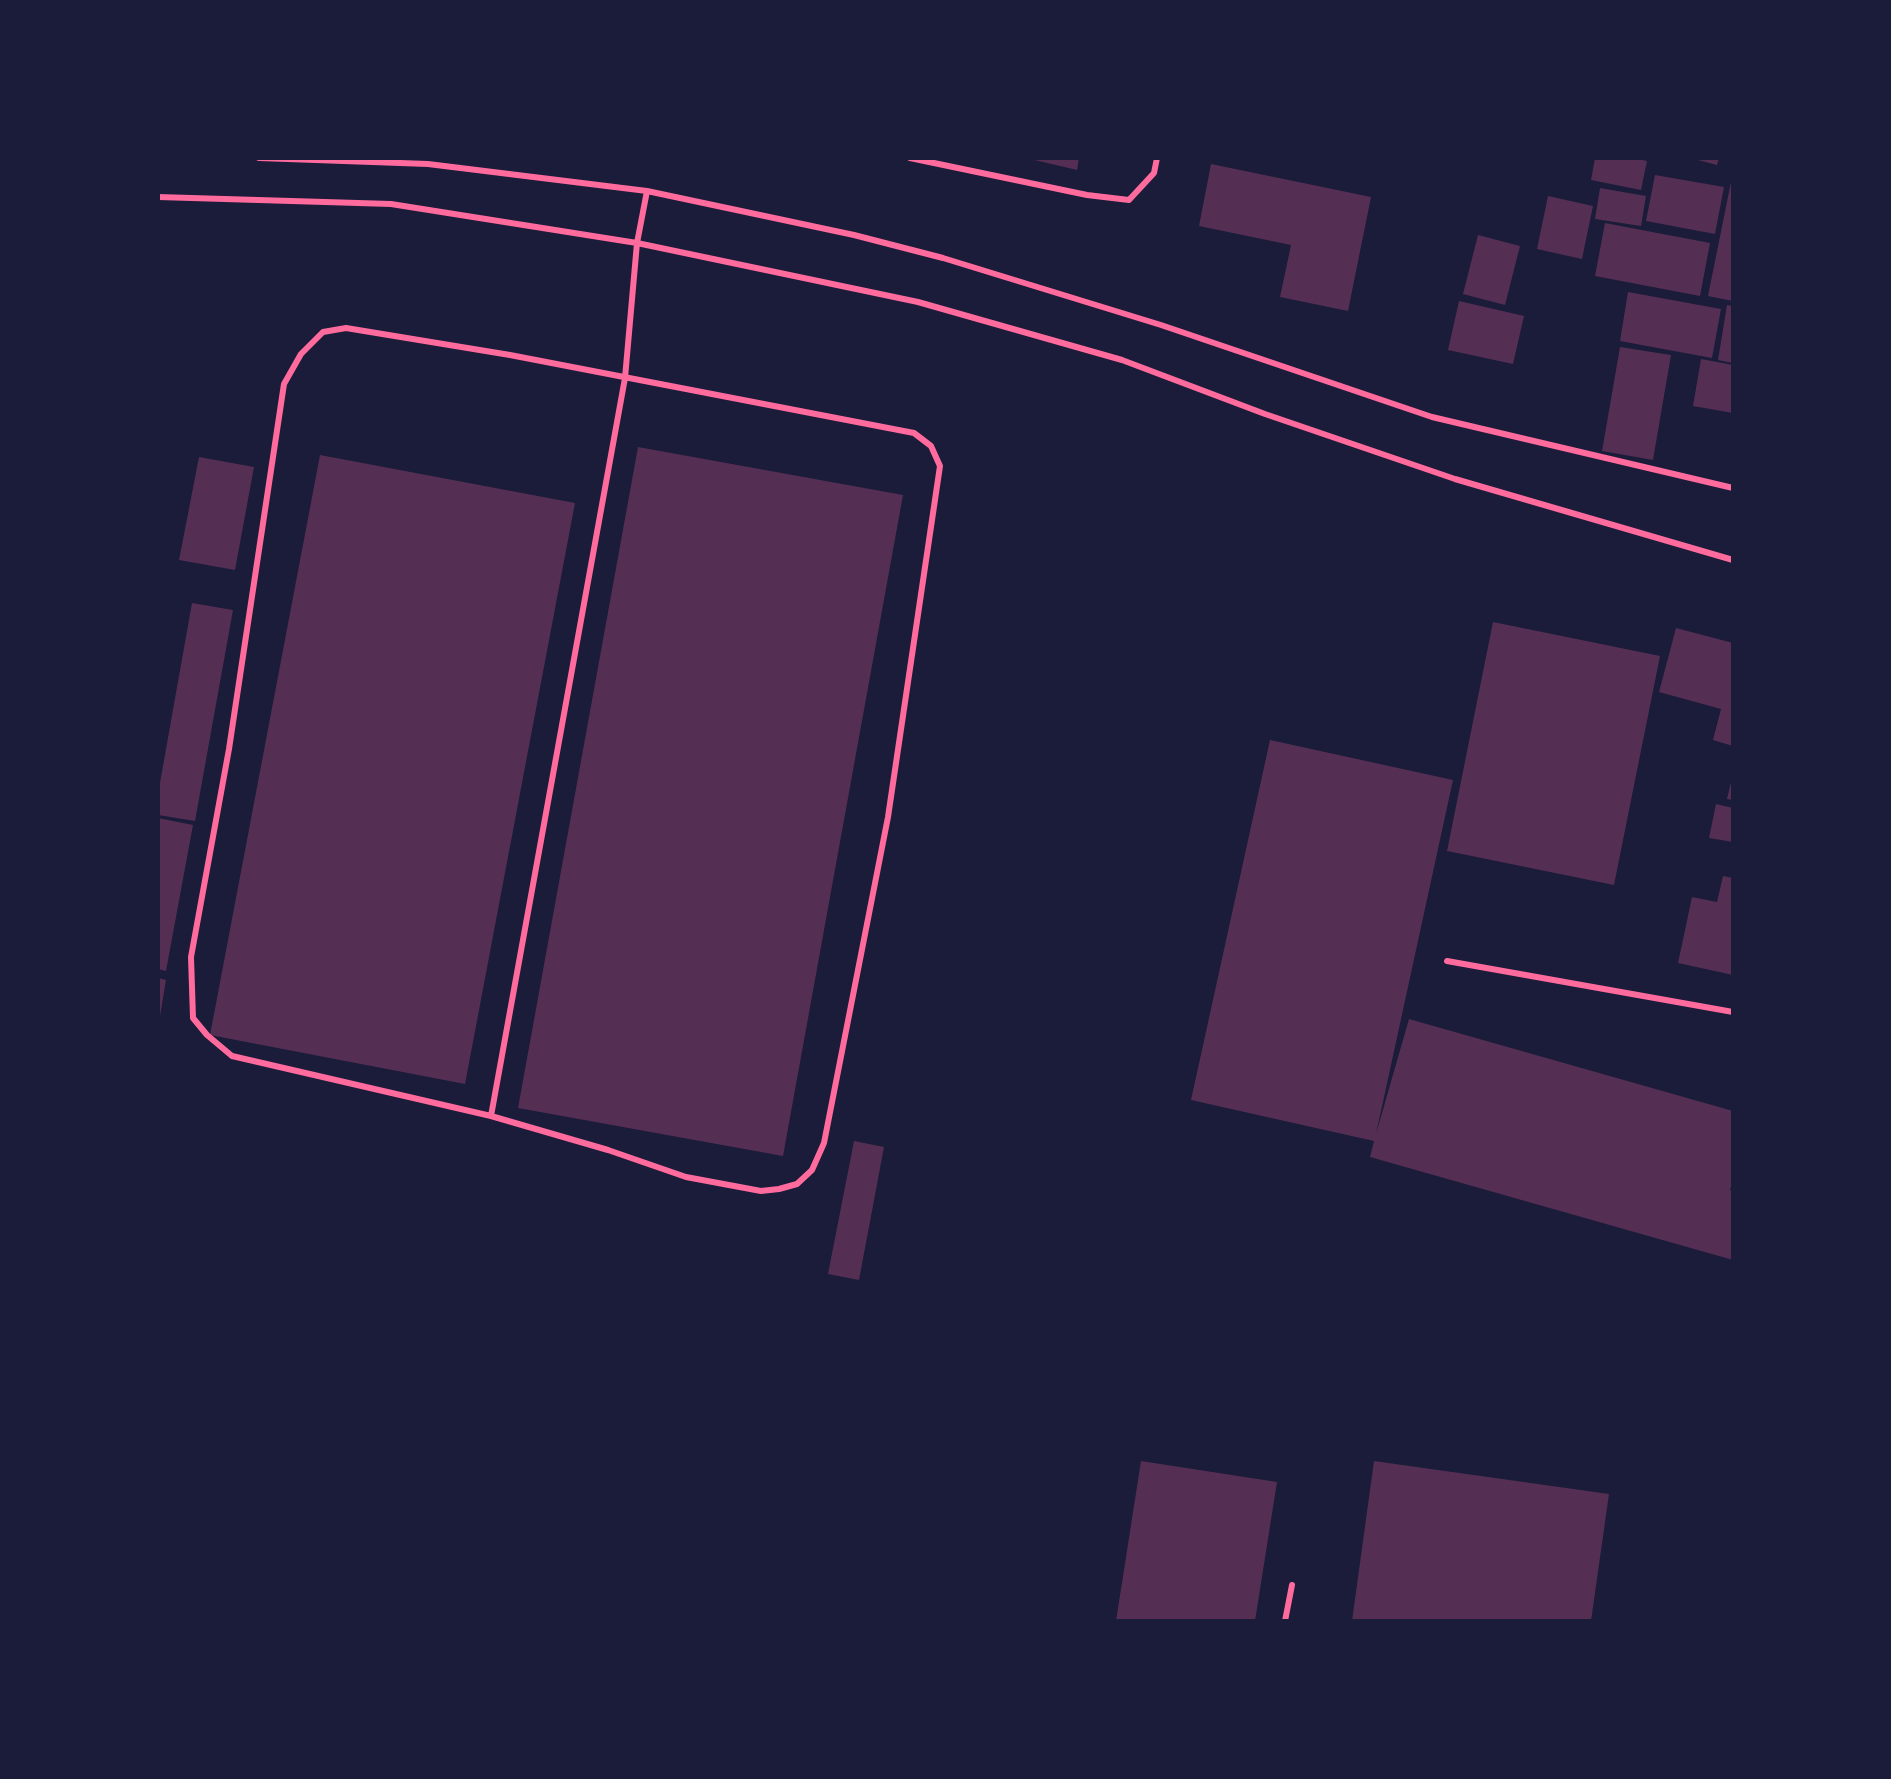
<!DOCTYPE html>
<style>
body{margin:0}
#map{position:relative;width:1891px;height:1779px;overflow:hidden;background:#1b1b3a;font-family:"Space Grotesk",sans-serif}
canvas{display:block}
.frame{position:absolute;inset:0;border:160px solid #1b1b3a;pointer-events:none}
</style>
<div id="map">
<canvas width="1891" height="1779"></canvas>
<div class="frame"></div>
</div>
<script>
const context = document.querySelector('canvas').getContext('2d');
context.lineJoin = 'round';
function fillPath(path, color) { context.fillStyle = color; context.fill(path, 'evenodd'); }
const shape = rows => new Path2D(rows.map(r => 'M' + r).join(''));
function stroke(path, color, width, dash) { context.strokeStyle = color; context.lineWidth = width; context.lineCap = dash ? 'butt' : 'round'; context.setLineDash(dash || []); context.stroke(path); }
const building = shape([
 [1026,158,1079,158,1077,170],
 [1595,158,1632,158,1647,161,1641,190,1591,180],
 [1690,158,1719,158,1717,165],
 [1211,164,1371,197,1348,311,1280,297,1291,245,1199,226],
 [1655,175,1724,187,1715,234,1646,221],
 [1732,177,1733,177,1733,301,1708,296],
 [1600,188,1646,196,1641,226,1595,219],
 [1548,196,1593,206,1582,259,1537,249],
 [1605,223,1710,243,1700,296,1595,276],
 [1478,235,1520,246,1505,305,1463,294],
 [1628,292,1721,309,1712,358,1620,341],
 [1459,301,1524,316,1513,364,1448,350],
 [1727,305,1733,306,1733,363,1718,360],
 [1620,347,1671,355,1653,460,1602,451],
 [1701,359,1733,365,1733,413,1693,406],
 [638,447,903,495,783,1156,518,1108],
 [320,455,575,503,465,1084,210,1035],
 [199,457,254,467,235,570,179,560],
 [192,603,233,610,195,821,158,815,158,794],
 [1493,622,1660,656,1614,885,1447,851],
 [1676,628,1733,643,1733,746,1713,740,1721,709,1659,692],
 [1270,740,1453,780,1376,1134,1409,1019,1733,1111,1733,1179,1730,1190,1733,1191,1733,1260,1370,1157,1374,1141,1191,1100],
 [1732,778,1733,778,1733,800,1727,799],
 [1716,804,1733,808,1733,842,1709,838],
 [158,818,193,825,166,971,158,969],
 [1723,876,1733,878,1733,975,1678,963,1692,897,1717,902],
 [158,978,166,980,160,1016,158,1016],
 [854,1141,884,1147,859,1280,828,1274],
 [1141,1461,1277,1482,1255,1621,1116,1621],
 [1374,1461,1609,1494,1591,1621,1352,1621]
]);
const service = shape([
 [259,158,428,164,647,191,854,235,943,258,1161,325,1432,417,1733,488],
 [910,158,1087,195,1129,200,1154,173,1157,158],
 [158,197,391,204,637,243,918,302,1122,360,1265,414,1455,479,1733,560],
 [346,328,510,355,914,433,931,446,940,466,888,817,824,1143,812,1170,797,1184,779,1189,761,1191,686,1177,608,1150,491,1116,232,1056,207,1035,193,1018,191,957,229,749,284,384,301,354,323,332,346,328],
 [1447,961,1733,1012],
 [491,1116,625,378,637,243,647,191],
 [1285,1621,1292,1585]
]);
fillPath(building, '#542f53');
stroke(service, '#ff6b9d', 6);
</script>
